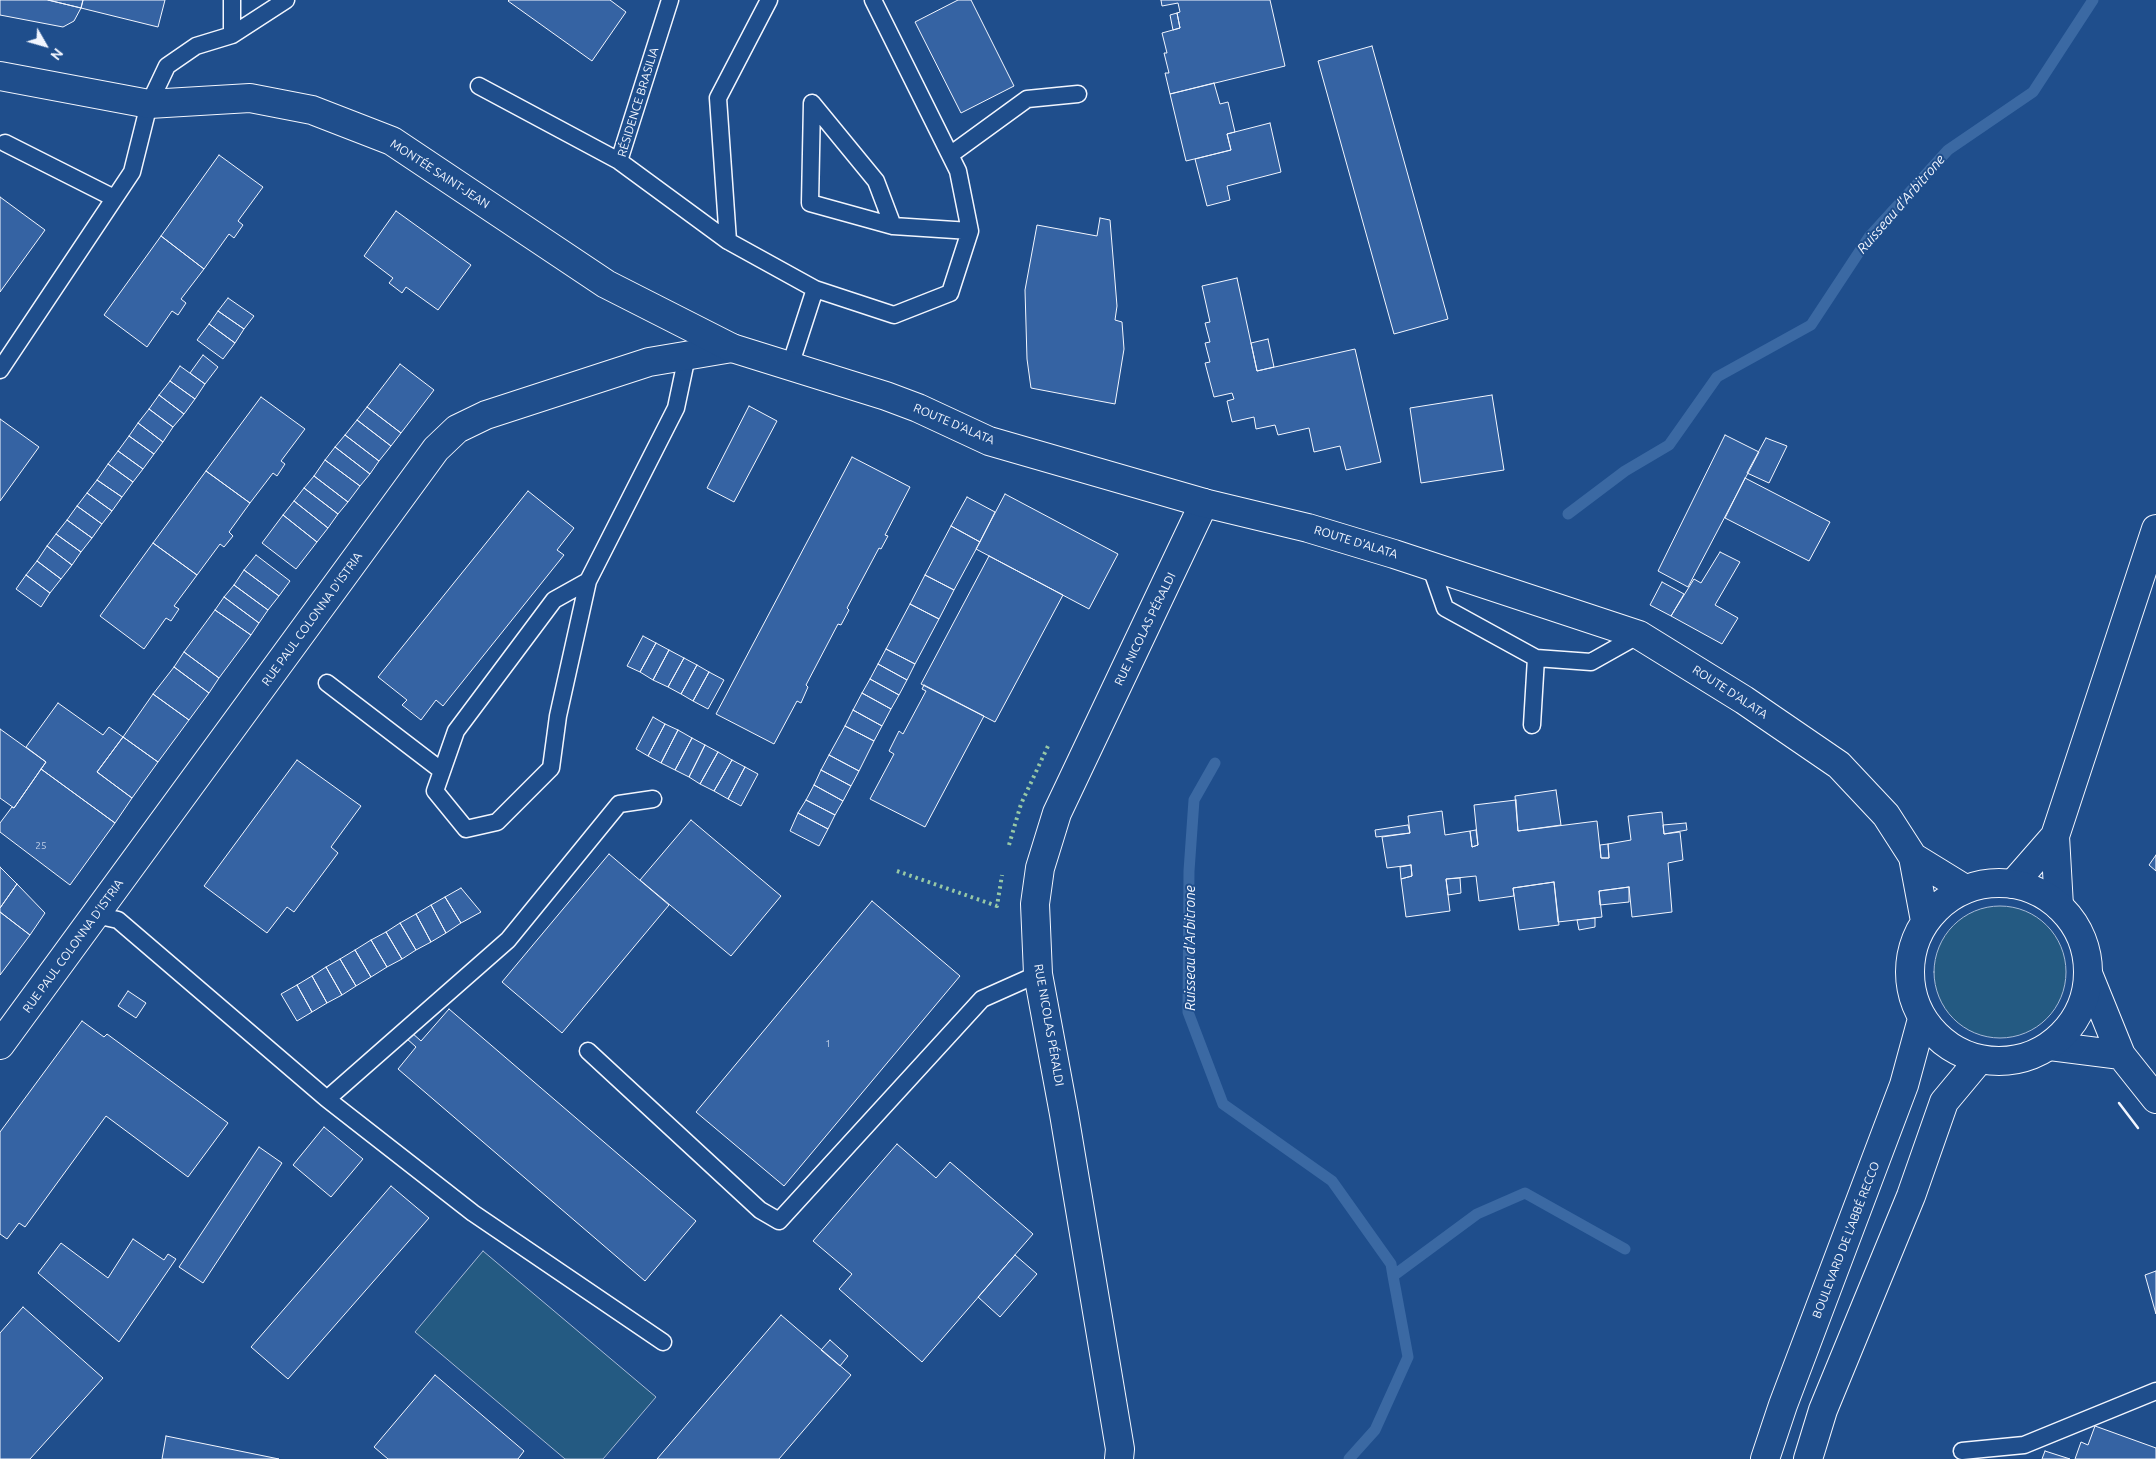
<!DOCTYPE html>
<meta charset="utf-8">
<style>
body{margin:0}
#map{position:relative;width:2156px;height:1459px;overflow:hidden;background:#1f4e8c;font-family:Ubuntu,sans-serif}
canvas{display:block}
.north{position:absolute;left:20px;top:20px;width:50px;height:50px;-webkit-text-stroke:4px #1f4e8c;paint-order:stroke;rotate:128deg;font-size:14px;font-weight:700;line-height:20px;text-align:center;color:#f2f6ff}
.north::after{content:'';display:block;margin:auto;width:18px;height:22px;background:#f2f6ff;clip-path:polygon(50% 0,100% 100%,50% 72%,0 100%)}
</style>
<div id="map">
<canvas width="2156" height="1459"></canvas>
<div class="north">N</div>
</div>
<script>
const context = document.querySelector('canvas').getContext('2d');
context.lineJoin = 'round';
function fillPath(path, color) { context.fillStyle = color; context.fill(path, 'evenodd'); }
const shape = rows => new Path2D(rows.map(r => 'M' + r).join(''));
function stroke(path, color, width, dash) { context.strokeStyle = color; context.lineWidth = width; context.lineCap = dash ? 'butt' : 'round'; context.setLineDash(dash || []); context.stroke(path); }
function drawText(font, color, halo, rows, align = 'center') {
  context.font = font + ' Ubuntu,sans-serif'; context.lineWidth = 4; context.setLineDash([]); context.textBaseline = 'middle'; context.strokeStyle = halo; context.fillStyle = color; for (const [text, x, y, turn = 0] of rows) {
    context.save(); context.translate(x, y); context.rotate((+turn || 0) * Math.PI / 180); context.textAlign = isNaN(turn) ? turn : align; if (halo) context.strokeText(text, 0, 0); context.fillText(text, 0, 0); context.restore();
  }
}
const green = shape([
 '1934 972a66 66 0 1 1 132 0a66 66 0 1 1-132 0Z',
 [483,1251,656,1397,603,1459,565,1459,415,1332,483,1251]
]);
const stream = shape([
 [1568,514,1625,471,1669,445,1717,377,1811,325,1869,237,1948,150,2033,92,2093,0],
 [1215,763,1194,800,1189,871,1188,1012,1223,1104,1332,1181,1391,1264,1393,1276,1408,1357,1375,1430,1349,1459],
 [1393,1276,1477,1214,1525,1193,1625,1249]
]);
const building = shape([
 [0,0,48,0,81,8,74,21,63,27,0,15,0,0],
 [48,0,83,0,81,8,48,0],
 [83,0,165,0,158,27,81,8,83,0],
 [509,0,610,0,626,12,592,61,508,1,509,0],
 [958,0,971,0,1014,86,961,113,915,22,958,0],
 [1161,0,1270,0,1285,66,1170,94,1165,73,1169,73,1164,53,1167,53,1162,33,1180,28,1177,13,1180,12,1178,3,1162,6,1161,0],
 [1177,13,1180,28,1173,30,1170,15,1177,13],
 [1372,46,1448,319,1394,334,1318,61,1372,46],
 [1214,83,1220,104,1228,102,1235,132,1227,134,1231,150,1186,161,1170,94,1214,83],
 [1270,123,1281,172,1227,186,1230,200,1207,206,1195,159,1231,150,1227,134,1270,123],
 [219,155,263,187,238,221,243,225,234,238,229,234,204,269,161,236,219,155],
 [0,197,45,230,0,292,0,197],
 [396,211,471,265,438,310,406,287,402,293,389,283,393,278,364,256,396,211],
 [1100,218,1110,220,1117,306,1115,320,1122,322,1124,349,1115,404,1031,388,1027,359,1025,290,1037,225,1097,236,1100,218],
 [161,236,204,269,181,299,186,303,178,315,172,311,147,347,104,315,161,236],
 [1237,278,1257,371,1355,349,1381,462,1346,470,1340,446,1314,452,1309,428,1278,435,1275,425,1256,429,1254,417,1232,422,1227,401,1234,399,1232,393,1214,397,1205,363,1210,362,1205,343,1210,342,1205,323,1210,322,1202,286,1237,278],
 [228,298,254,316,244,329,218,311,228,298],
 [218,311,244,329,235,343,209,324,218,311],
 [209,324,235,343,223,359,197,340,209,324],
 [1268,339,1274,367,1257,371,1251,343,1268,339],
 [203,355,218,367,205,384,190,373,203,355],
 [400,364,434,390,401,433,367,407,400,364],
 [180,366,205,384,195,399,170,381,180,366],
 [170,381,195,399,184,414,159,395,170,381],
 [159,395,184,414,173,427,149,409,159,395],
 [1492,395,1504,470,1421,483,1410,408,1492,395],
 [261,397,305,429,281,461,285,464,277,476,273,473,250,503,206,471,261,397],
 [749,406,777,421,734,502,707,488,749,406],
 [367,407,401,433,391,446,357,420,367,407],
 [149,409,173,427,163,442,138,423,149,409],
 [0,419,39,447,0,501,0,419],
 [357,420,391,446,379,461,345,435,357,420],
 [138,423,163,442,154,454,129,436,138,423],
 [345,435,379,461,370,474,335,447,345,435],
 [1725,435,1759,452,1688,587,1658,571,1725,435],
 [129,436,154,454,143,469,118,451,129,436],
 [1766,438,1787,446,1769,483,1747,473,1766,438],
 [335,447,370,474,360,486,325,460,335,447],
 [118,451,143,469,133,482,108,464,118,451],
 [852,457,910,487,885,535,888,536,881,549,879,548,847,608,849,610,841,625,838,624,806,685,808,687,801,703,797,701,774,744,716,714,852,457],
 [325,460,360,486,348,502,314,476,325,460],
 [108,464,133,482,122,497,97,480,108,464],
 [206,471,250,503,229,532,233,536,224,547,220,544,197,575,153,543,206,471],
 [314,476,348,502,338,514,304,488,314,476],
 [1745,478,1830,522,1809,561,1725,518,1745,478],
 [97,480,122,497,112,511,87,493,97,480],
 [304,488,338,514,328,528,294,501,304,488],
 [528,491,574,528,557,550,564,555,443,706,436,700,421,720,402,705,407,700,378,677,528,491],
 [87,493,112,511,102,524,77,506,87,493],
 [1005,494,1118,554,1089,609,976,549,1005,494],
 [967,497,995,512,980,542,951,526,967,497],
 [294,501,328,528,317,542,283,515,294,501],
 [77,506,102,524,92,538,67,520,77,506],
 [283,515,317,542,296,569,262,543,283,515],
 [67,520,92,538,81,552,56,534,67,520],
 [951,526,980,542,954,590,925,575,951,526],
 [56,534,81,552,72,565,47,546,56,534],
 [153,543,197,575,174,606,179,609,171,621,166,618,144,649,100,616,153,543],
 [47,546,72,565,61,579,37,561,47,546],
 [1720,552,1740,562,1715,605,1738,618,1722,644,1671,616,1694,579,1701,583,1720,552],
 [256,555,290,581,279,596,244,570,256,555],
 [989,556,1063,595,995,722,921,684,989,556],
 [37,561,61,579,50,593,26,575,37,561],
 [244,570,279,596,268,610,234,585,244,570],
 [26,575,50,593,41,607,16,589,26,575],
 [925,575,954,590,939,619,910,604,925,575],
 [1662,582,1684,594,1671,616,1650,605,1662,582],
 [234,585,268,610,259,623,224,597,234,585],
 [224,597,259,623,251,635,215,610,224,597],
 [910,604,939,619,915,664,886,649,910,604],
 [215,610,251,635,219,678,184,652,215,610],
 [643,636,656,643,640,672,627,666,643,636],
 [656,643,669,650,653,680,640,672,656,643],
 [886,649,915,664,907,680,878,664,886,649],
 [669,650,684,658,668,687,653,680,669,650],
 [184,652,219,678,209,693,174,667,184,652],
 [684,658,697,665,681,694,668,687,684,658],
 [878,664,907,680,899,695,870,679,878,664],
 [697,665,709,672,693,701,681,694,697,665],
 [174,667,209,693,189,720,153,694,174,667],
 [709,672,724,680,708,709,693,701,709,672],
 [870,679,899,695,891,709,862,693,870,679],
 [924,685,984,716,925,827,870,799,894,754,889,751,899,731,903,734,926,691,922,689,924,685],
 [862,693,891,709,882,726,853,710,862,693],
 [153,694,189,720,158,762,123,737,153,694],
 [58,703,103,735,109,727,123,737,97,772,132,798,115,823,41,769,46,762,26,747,58,703],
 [853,710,882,726,874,741,845,726,853,710],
 [653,717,665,724,648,756,636,749,653,717],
 [665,724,678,730,661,763,648,756,665,724],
 [845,726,874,741,859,771,829,755,845,726],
 [0,729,46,762,14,808,0,798,0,729],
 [678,730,692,738,675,770,661,763,678,730],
 [123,737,158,762,132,798,97,772,123,737],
 [692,738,705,745,689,777,675,770,692,738],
 [705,745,718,752,700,784,689,777,705,745],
 [718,752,732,760,714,791,700,784,718,752],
 [829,755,859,771,851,786,821,770,829,755],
 [297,760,361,806,331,847,338,853,294,912,287,907,267,933,204,886,297,760],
 [732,760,745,767,728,799,714,791,732,760],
 [745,767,758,774,741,806,728,799,745,767],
 [41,769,115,823,70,885,0,832,0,823,12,807,14,808,41,769],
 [821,770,851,786,843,801,814,785,821,770],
 [814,785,843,801,835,815,806,800,814,785],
 [1556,790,1561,825,1518,831,1515,796,1556,790],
 [806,800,835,815,828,829,798,813,806,800],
 [1516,800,1518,831,1597,821,1601,858,1609,858,1608,844,1631,840,1628,816,1662,812,1664,834,1680,832,1683,860,1668,863,1672,912,1632,917,1629,887,1599,891,1602,917,1558,922,1554,882,1513,888,1514,896,1479,901,1476,876,1446,879,1450,911,1406,917,1401,879,1412,876,1411,865,1387,868,1382,837,1410,833,1408,816,1442,811,1445,835,1470,831,1472,847,1478,845,1474,805,1516,800],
 [798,813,828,829,819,846,790,831,798,813],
 [691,820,781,896,731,956,640,880,691,820],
 [1686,823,1687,830,1664,834,1663,825,1686,823],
 [1408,825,1410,833,1376,837,1375,830,1408,825],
 [1476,830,1478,845,1472,847,1470,831,1476,830],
 [1608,844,1609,858,1601,858,1600,845,1608,844],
 [609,854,669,905,562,1033,502,982,609,854],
 [2156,855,2156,871,2149,865,2156,855],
 [1411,865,1412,876,1401,879,1400,867,1411,865],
 [0,867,17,884,0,908,0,867],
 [1460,878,1461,893,1448,895,1446,879,1460,878],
 [1554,882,1559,925,1519,930,1513,888,1554,882],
 [17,884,45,913,30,935,0,912,0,908,17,884],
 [1629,887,1629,902,1600,905,1599,891,1629,887],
 [461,888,481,912,461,923,445,897,461,888],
 [445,897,461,923,446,933,431,905,445,897],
 [872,901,960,976,784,1186,696,1112,872,901],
 [431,905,446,933,431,942,416,914,431,905],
 [0,912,30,935,0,975,0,912],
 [416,914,431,942,416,950,400,923,416,914],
 [1595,918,1595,927,1579,930,1577,920,1595,918],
 [400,923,416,950,402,959,386,932,400,923],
 [386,932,402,959,387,967,371,940,386,932],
 [371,940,387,967,371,977,355,950,371,940],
 [355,950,371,977,356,986,340,959,355,950],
 [340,959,356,986,342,995,326,967,340,959],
 [326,967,342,995,327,1003,312,976,326,967],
 [312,976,327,1003,312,1012,297,985,312,976],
 [297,985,312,1012,297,1021,281,994,297,985],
 [128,991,146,1003,136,1018,118,1006,128,991],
 [449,1009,696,1221,645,1281,398,1069,416,1047,406,1038,411,1032,421,1041,449,1009],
 [82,1021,104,1037,107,1034,228,1123,188,1177,106,1116,25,1227,19,1223,7,1239,0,1234,0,1132,82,1021],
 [324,1127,363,1159,331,1197,293,1165,324,1127],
 [897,1144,936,1178,950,1162,1033,1234,922,1362,839,1289,852,1274,813,1241,897,1144],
 [259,1147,282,1163,203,1283,179,1267,259,1147],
 [391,1186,429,1218,288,1379,251,1347,391,1186],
 [133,1239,164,1260,168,1254,176,1259,119,1342,38,1273,61,1243,108,1278,133,1239],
 [1015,1255,1037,1274,1000,1317,978,1297,1015,1255],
 [2156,1271,2156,1314,2145,1275,2156,1271],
 [23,1307,103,1378,30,1459,0,1459,0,1333,23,1307],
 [781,1315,851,1375,779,1459,657,1459,781,1315],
 [830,1340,848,1356,840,1366,821,1350,830,1340],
 [435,1375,524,1451,518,1459,388,1459,374,1447,435,1375],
 [2095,1426,2156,1448,2156,1459,2075,1459,2081,1442,2088,1445,2095,1426],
 [166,1436,279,1459,162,1459,166,1436],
 [2045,1451,2070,1459,2042,1459,2045,1451]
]);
const service = shape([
 [232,0,232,35],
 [670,0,619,161,728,241,815,289,894,315,950,293,970,231,958,171,873,0],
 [479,86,619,161],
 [5,143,114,198],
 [950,155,1027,99,1078,94],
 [893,226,876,181,812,103,810,203,893,226,970,231],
 [728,241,718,98,769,0],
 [790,366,815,289],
 [0,370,132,172,149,104,167,66,196,46,232,35,286,0],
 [1430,565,1445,608,1536,658,1591,662,1639,635],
 [588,581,554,600,456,731,435,791,466,829,497,822,551,768,558,716,588,581,676,408,687,356],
 [327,683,442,771],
 [1532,725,1536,658],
 [96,915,118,920,327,1099,508,940,619,804,653,799],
 [588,1051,760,1210,779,1221,982,999,1038,974],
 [327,1099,473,1213,663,1342],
 [1962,1451,2024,1445,2156,1391]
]);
const minor = shape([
 [2013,884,2055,836],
 [2059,906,2055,836,2156,529],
 [1119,1459,1120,1449,1064,1114,1038,974,1035,904,1040,868,1057,813,1204,503]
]);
const tertiary = shape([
 [2089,976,2121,1055,2156,1099],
 [0,1045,436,449,457,429,486,415,649,362,732,348],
 [2050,1046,2121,1055]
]);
const primary = shape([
 [0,76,149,104,250,98,312,110,392,141,606,284,732,348,886,396,918,408,989,441,1204,503,1308,528,1394,554,1639,635,1744,700,1839,765,1886,815,1913,857,1925,921],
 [1913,857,1965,889],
 '1910 972a89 89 0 1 1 178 0a89 89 0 1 1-178 0Z',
 [1765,1459,1783,1405,1904,1085,1922,1019],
 [1808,1459,1823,1410,1911,1196,1944,1102,1979,1060]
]);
const hedge = shape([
 [1009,845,1021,804,1048,746],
 [897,871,997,906,1002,875]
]);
const wall = shape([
 [2119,1103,2138,1128]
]);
const numberNames = [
 ["25",41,846],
 ["1",828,1044]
];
const streetNames = [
 ["RÉSIDENCE BRASILIA",638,102,-73],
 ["MONTÉE SAINT-JEAN",440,174,33],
 ["ROUTE D'ALATA",954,424,23],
 ["ROUTE D'ALATA",1356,542,17],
 ["RUE PAUL COLONNA D'ISTRIA",312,619,-54],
 ["RUE NICOLAS PÉRALDI",1145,629,-64],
 ["ROUTE D'ALATA",1730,692,33],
 ["RUE PAUL COLONNA D'ISTRIA",73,946,-54],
 ["RUE NICOLAS PÉRALDI",1049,1025,80],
 ["BOULEVARD DE L'ABBÉ RECCO",1846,1240,-69]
];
const waterNames = [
 ["Ruisseau d'Arbitrone",1901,204,-49],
 ["Ruisseau d'Arbitrone",1190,948,-90]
];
fillPath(green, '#245a82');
stroke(green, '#a8bbd7', 1);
stroke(stream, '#3b69a3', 11);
fillPath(building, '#3563a3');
stroke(building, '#f2f6ff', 1);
stroke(service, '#f2f6ff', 19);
stroke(minor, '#f2f6ff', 30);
stroke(tertiary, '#f2f6ff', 30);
stroke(primary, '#f2f6ff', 30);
stroke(service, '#1f4e8c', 16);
stroke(minor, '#1f4e8c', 28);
stroke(tertiary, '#1f4e8c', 28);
stroke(primary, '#1f4e8c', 28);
stroke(hedge, '#97c8a6', 4, [2.5, 4]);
stroke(wall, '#f2f6ff', 2.5);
drawText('10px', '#c3d1e8', null, numberNames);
drawText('12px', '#f2f6ff', '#1f4e8c', streetNames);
drawText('italic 14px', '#f2f6ff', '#1f4e8c', waterNames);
</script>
